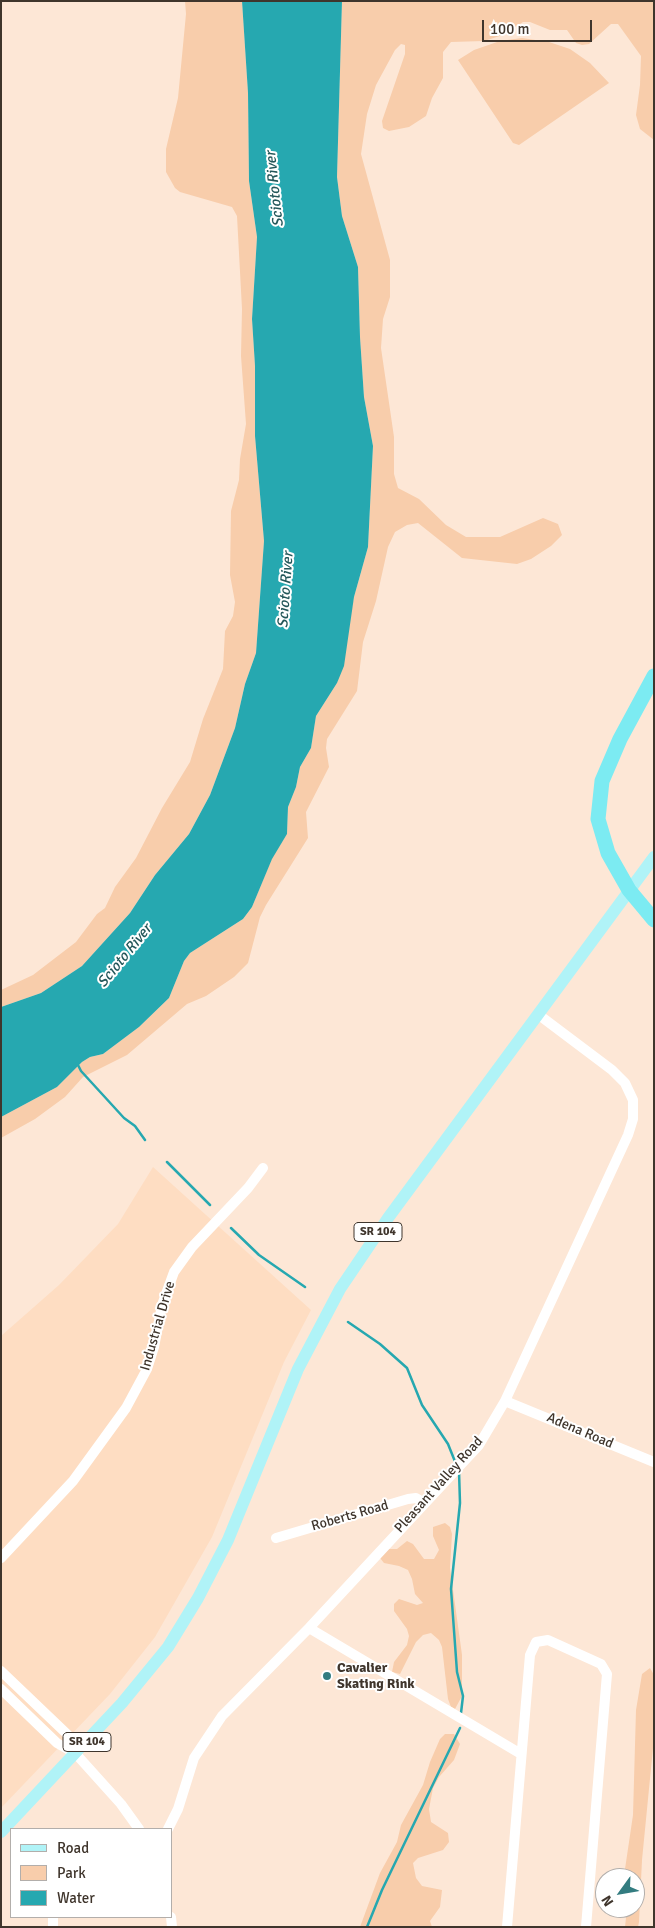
<!DOCTYPE html>
<style>
body{margin:0}
#map{position:relative;width:655px;height:1928px;overflow:hidden;background:#fde7d6;font-family:Signika,sans-serif}
canvas{display:block}
.frame{position:absolute;inset:0;border:2px solid #3f352c;pointer-events:none}
.legend{position:absolute;left:10px;top:1828px;width:162px;height:90px;box-sizing:border-box;background:#fff;border:1px solid #b2aeab;margin:0;padding:6px 9px;list-style:none;font-size:15px;color:#3f352c}
.legend li{display:flex;align-items:center;gap:10px;height:25px}
.legend b{width:25px;border:1px solid #b2aeab}
.north{position:absolute;left:595px;top:1868px;width:50px;height:50px;box-sizing:border-box;background:#fff;border:1px solid #b2aeab;border-radius:50%;rotate:238deg;font-size:14px;font-weight:700;line-height:20px;text-align:center;color:#3f352c}
.north::after{content:'';display:block;margin:auto;width:18px;height:22px;background:#337c80;clip-path:polygon(50% 0,100% 100%,50% 72%,0 100%)}
.scale{position:absolute;left:482px;top:20px;width:110px;height:22px;box-sizing:border-box;border:2px solid #3f352c;border-top:0;padding-left:6px;font-size:15px;line-height:18px;white-space:nowrap;color:#3f352c;-webkit-text-stroke:4px #fff;paint-order:stroke}
</style>
<div id="map">
<canvas width="655" height="1928"></canvas>
<div class="frame"></div>
<ul class="legend">
<li><b style="height:6px;background:#b0f3f7"></b>Road</li>
<li><b style="height:14px;background:#f8cdab"></b>Park</li>
<li><b style="height:14px;background:#26a8b0"></b>Water</li>
</ul>
<div class="north">N</div>
<div class="scale">100 m</div>
</div>
<script>
const context = document.querySelector('canvas').getContext('2d');
context.lineJoin = 'round';
function fillPath(path, color) { context.fillStyle = color; context.fill(path, 'evenodd'); }
const shape = rows => new Path2D(rows.map(r => 'M' + r).join(''));
function stroke(path, color, width, dash) { context.strokeStyle = color; context.lineWidth = width; context.lineCap = dash ? 'butt' : 'round'; context.setLineDash(dash || []); context.stroke(path); }
function drawText(font, color, halo, rows, align = 'center') {
  context.font = font + ' Signika,sans-serif'; context.lineWidth = 4; context.setLineDash([]); context.textBaseline = 'middle'; context.strokeStyle = halo; context.fillStyle = color; for (const [text, x, y, turn = 0] of rows) {
    context.save(); context.translate(x, y); context.rotate((+turn || 0) * Math.PI / 180); context.textAlign = isNaN(turn) ? turn : align; if (halo) context.strokeText(text, 0, 0); context.fillText(text, 0, 0); context.restore();
  }
}
const built = shape([
 [153,1167,311,1310,284,1362,212,1537,155,1637,110,1694,1,1808,1,1336,59,1285,118,1224]
]);
const green = shape([
 [185,1,242,1,248,93,249,181,257,237,252,319,255,366,255,436,264,541,256,653,245,684,235,728,210,795,189,834,155,875,130,913,82,966,41,993,1,1007,1,990,33,975,76,942,97,914,105,908,115,887,136,858,162,808,190,762,203,719,223,669,225,631,233,616,235,602,230,575,231,511,239,480,240,459,246,424,241,356,242,309,237,216,232,207,180,192,175,188,166,172,166,149,178,98,186,14],
 [342,1,654,1,654,140,640,129,636,115,640,85,641,56,618,24,611,24,589,44,582,45,576,43,567,30,550,30,530,22,523,22,503,35,484,41,451,42,443,52,443,78,432,98,426,116,409,127,389,131,383,128,382,121,405,54,405,45,401,44,395,50,376,85,367,114,361,154,390,260,390,297,383,319,381,348,394,437,394,474,398,488,419,499,446,525,466,537,500,537,543,518,558,524,562,535,551,546,531,559,517,564,462,558,418,523,407,525,395,532,388,547,376,601,363,642,357,691,327,739,326,748,329,767,306,812,308,838,266,905,260,917,248,963,234,977,206,996,187,1004,127,1055,83,1077,65,1097,35,1119,1,1138,1,1117,57,1087,82,1062,90,1057,103,1054,139,1027,169,998,184,961,190,953,243,919,252,907,272,858,287,834,288,807,296,787,300,767,311,748,316,716,337,683,354,597,368,547,373,446,364,397,360,337,358,267,342,216,337,177],
 [522,38,549,42,570,49,590,63,609,83,519,145,513,143,458,60,474,50,500,41],
 [445,1523,450,1527,452,1534,450,1568,462,1655,462,1696,455,1709,451,1707,448,1699,442,1647,439,1640,431,1633,423,1635,416,1642,400,1674,392,1672,394,1662,407,1645,409,1636,407,1629,394,1611,394,1604,399,1599,417,1605,423,1603,415,1594,412,1579,408,1570,399,1566,384,1563,380,1558,386,1549,397,1549,407,1541,413,1544,424,1559,434,1559,439,1550,433,1536,433,1527],
 [650,1668,654,1675,654,1738,642,1860,639,1922,638,1927,625,1927,627,1908,635,1908,635,1878,626,1878,625,1869,633,1815,636,1710,642,1674],
 [445,1734,454,1734,460,1744,454,1760,439,1777,433,1788,429,1809,431,1822,448,1833,449,1842,443,1850,418,1858,413,1863,416,1878,422,1886,442,1890,440,1907,430,1921,432,1927,360,1927,380,1873,397,1842,401,1825,423,1785,430,1762,440,1739]
]);
const water = shape([
 [242,1,342,1,337,177,342,216,358,267,360,337,364,397,373,446,368,547,354,597,344,666,337,683,316,716,311,748,300,767,296,787,288,807,287,834,272,859,252,907,243,919,190,953,184,961,169,998,139,1027,103,1054,90,1057,82,1062,57,1087,1,1117,1,1007,41,993,82,966,130,913,155,875,189,834,210,795,235,728,245,684,256,653,264,541,255,436,255,366,252,319,257,237,249,181,248,93]
]);
const stream = shape([
 [77,1063,81,1071,124,1118,135,1126,145,1140],
 [167,1162,210,1205],
 [231,1228,259,1255,305,1287],
 [348,1322,380,1344,407,1368,422,1405,448,1444,456,1464],
 [459,1471,460,1503,451,1589,457,1672,463,1696,461,1713],
 [367,1927,382,1890,460,1728]
]);
const minor = shape([
 [505,1401,654,1462],
 [276,1538,408,1499,416,1498,423,1502],
 [1,1558,73,1481,126,1408,147,1369,154,1347,162,1305,174,1272,192,1247,248,1188,263,1168],
 [309,1628,521,1754],
 [1,1671,68,1735,76,1754],
 [1,1689,57,1743,76,1754,121,1804,139,1829],
 [168,1829,178,1809,194,1758,222,1716,309,1628,479,1445,505,1401,628,1135,633,1119,633,1100,625,1083,612,1070,539,1015],
 [171,1917,172,1927],
 [53,1927,53,1917],
 [507,1927,530,1655,536,1642,548,1640,601,1664,607,1674,586,1927]
]);
const major = shape([
 [1,1832,122,1703,168,1647,198,1598,228,1540,298,1369,340,1289,388,1218,654,857]
]);
const highway = shape([
 [654,676,620,739,602,781,598,819,608,853,629,890,654,920]
]);
const markers = [
 [327,1676,5,"#337c80"]
];
const shields = [
 [378,1232,48],
 [87,1742,48]
];
const shieldNames = [
 ["SR 104",378,1232],
 ["SR 104",87,1742]
];
const streetNames = [
 ["Industrial Drive",158,1326,-74],
 ["Adena Road",580,1431,23],
 ["Pleasant Valley Road",439,1485,-48],
 ["Roberts Road",350,1516,-16]
];
const poiNames = [
 ["Cavalier",337,1668],
 ["Skating Rink",337,1684]
];
const waterNames = [
 ["Scioto River",275,189,-96],
 ["Scioto River",286,590,-86],
 ["Scioto River",125,956,-51]
];
fillPath(built, '#feddc2');
fillPath(green, '#f8cdab');
fillPath(water, '#26a8b0');
stroke(stream, '#26a8b0', 2.5);
stroke(minor, '#fff', 10);
stroke(major, '#b0f3f7', 12);
stroke(highway, '#7cebf2', 15);
for (const [x, y, r, color] of markers) { const dot = new Path2D(); dot.arc(x, y, r, 0, 2 * Math.PI); context.fillStyle = color; context.fill(dot); stroke(dot, '#fff', 2); }
for (const [x, y, w] of shields) { const box = new Path2D(); box.roundRect(x - w / 2, y - 9.5, w, 19, 4); context.fillStyle = '#fff'; context.fill(box); stroke(box, '#3f352c', 1); }
drawText('bold 12px', '#3f352c', null, shieldNames);
drawText('14px', '#3f352c', '#fff', streetNames);
drawText('bold 14px', '#3f352c', '#fff', poiNames, 'left');
drawText('italic 15px', '#24575a', '#fff', waterNames);
</script>
